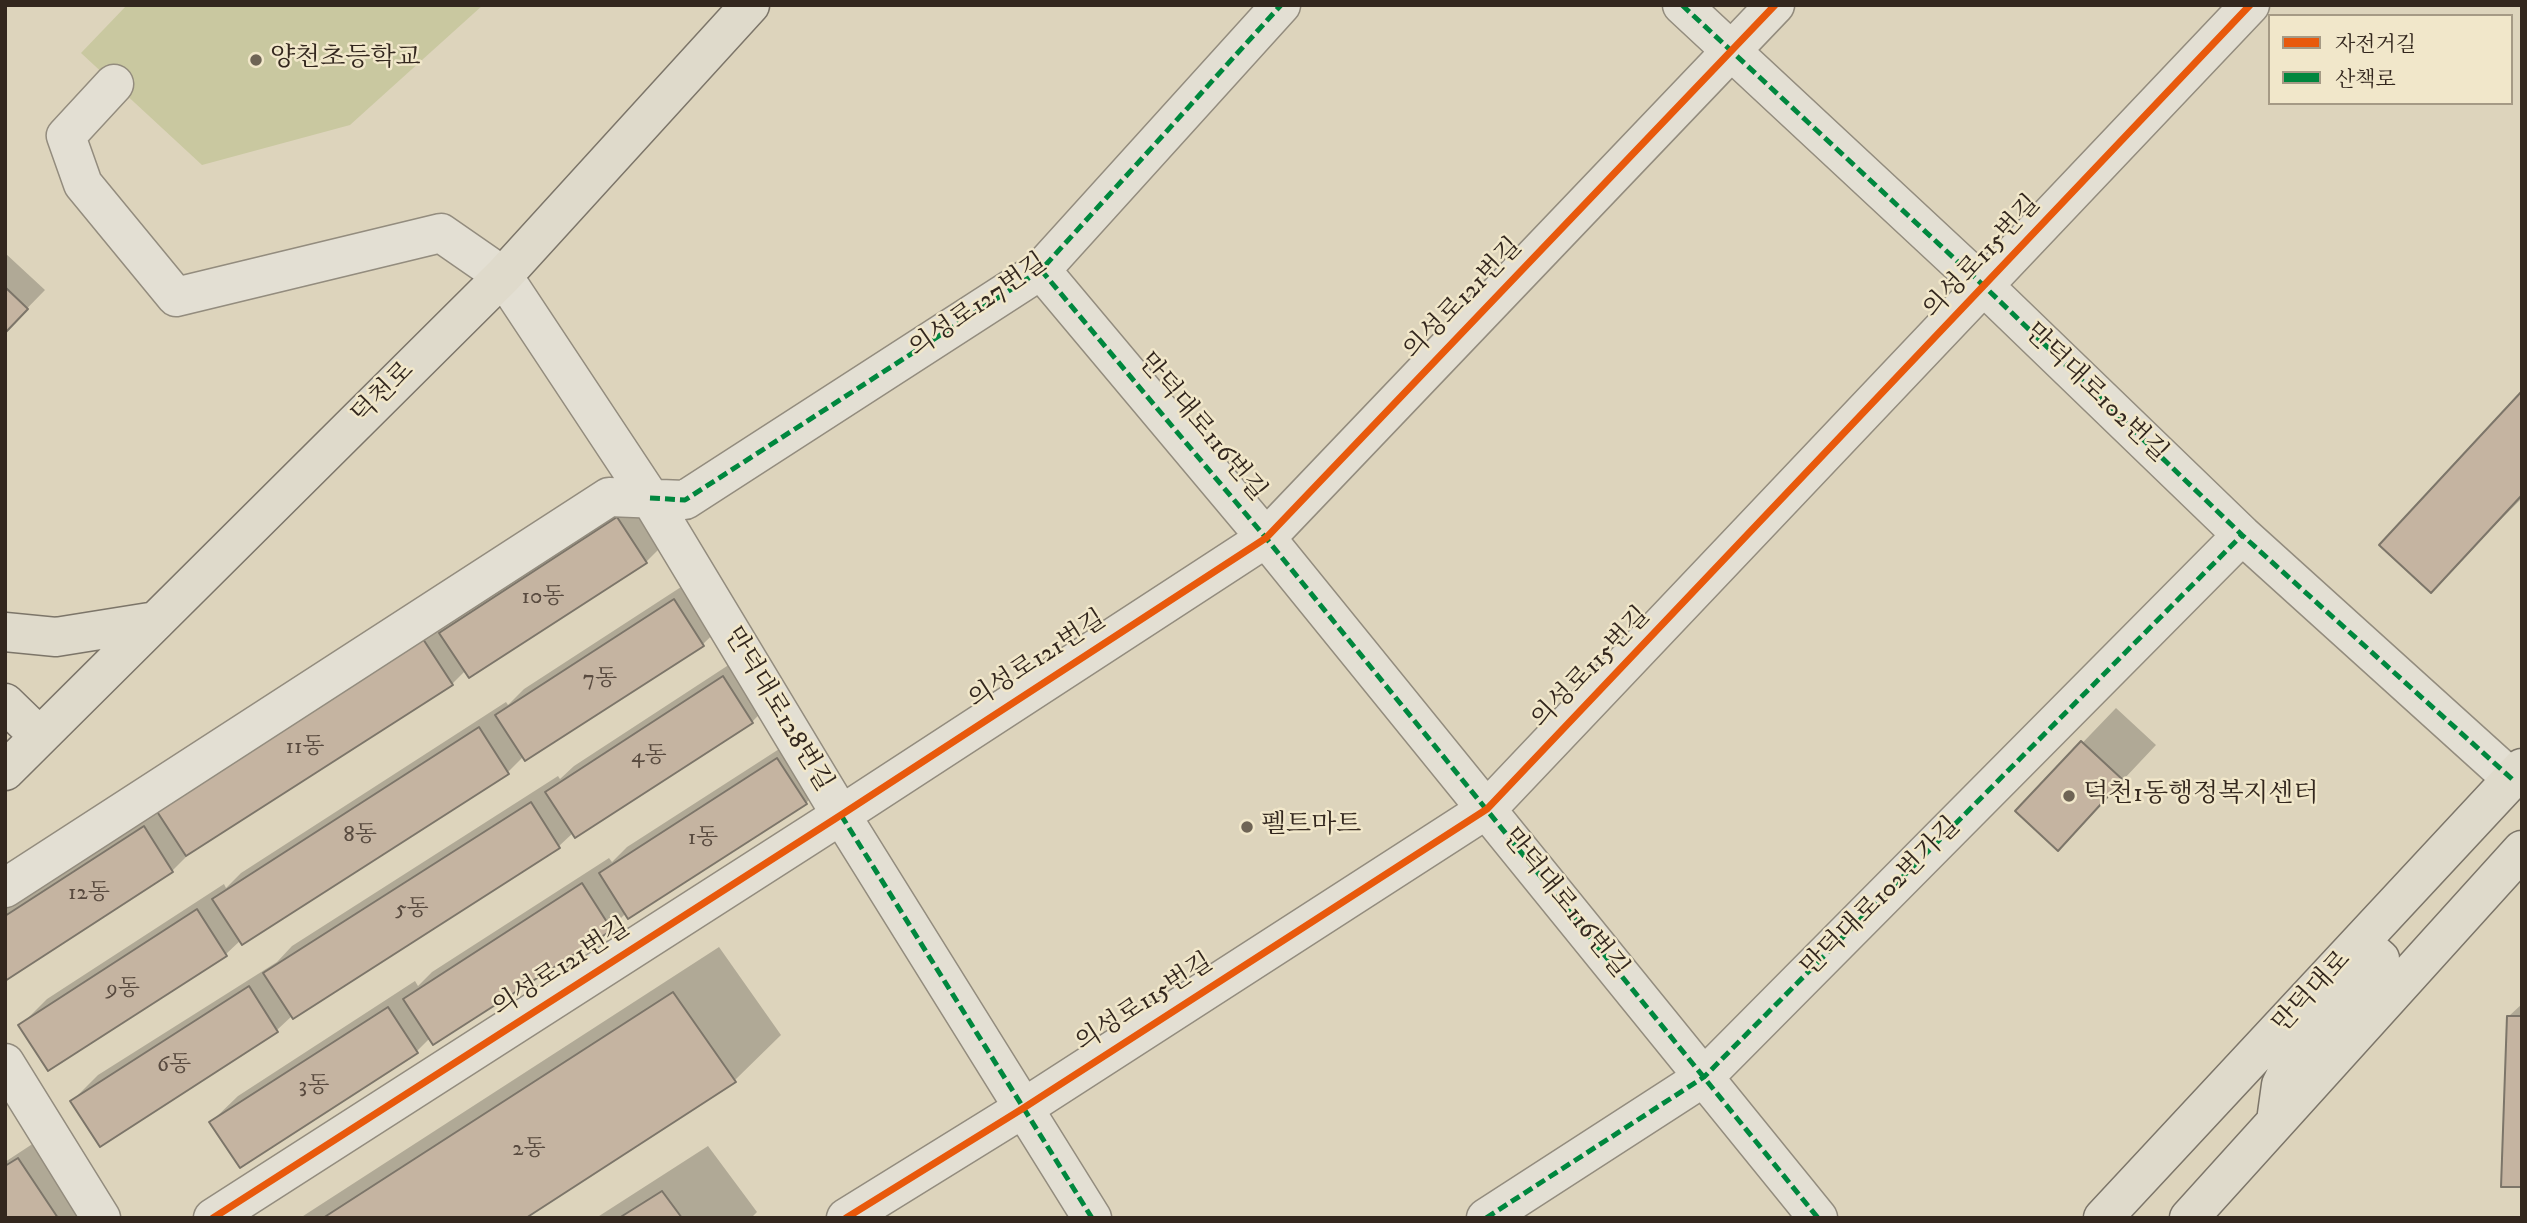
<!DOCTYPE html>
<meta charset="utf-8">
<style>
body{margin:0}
#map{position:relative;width:2527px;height:1223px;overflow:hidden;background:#ddd4bc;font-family:"IM FELL DW Pica","Noto Serif KR",serif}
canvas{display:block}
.frame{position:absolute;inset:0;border:7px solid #33271e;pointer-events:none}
.legend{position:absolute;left:2268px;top:14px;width:245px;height:91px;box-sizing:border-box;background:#f1e7ca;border:2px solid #a59a85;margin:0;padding:9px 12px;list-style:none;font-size:21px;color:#33271e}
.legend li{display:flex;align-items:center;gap:14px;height:35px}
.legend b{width:35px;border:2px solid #a59a85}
</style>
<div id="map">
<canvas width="2527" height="1223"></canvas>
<div class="frame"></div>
<ul class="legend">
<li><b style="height:9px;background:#e8590c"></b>자전거길</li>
<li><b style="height:9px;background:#00873e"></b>산책로</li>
</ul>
</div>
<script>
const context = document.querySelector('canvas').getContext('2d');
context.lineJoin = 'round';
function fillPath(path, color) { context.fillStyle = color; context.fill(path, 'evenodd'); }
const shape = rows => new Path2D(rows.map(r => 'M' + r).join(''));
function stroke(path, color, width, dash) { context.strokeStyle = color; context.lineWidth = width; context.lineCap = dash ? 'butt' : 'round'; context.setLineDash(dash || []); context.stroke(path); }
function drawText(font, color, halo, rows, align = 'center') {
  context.font = font + ' "IM FELL DW Pica","Noto Serif KR",serif'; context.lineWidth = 5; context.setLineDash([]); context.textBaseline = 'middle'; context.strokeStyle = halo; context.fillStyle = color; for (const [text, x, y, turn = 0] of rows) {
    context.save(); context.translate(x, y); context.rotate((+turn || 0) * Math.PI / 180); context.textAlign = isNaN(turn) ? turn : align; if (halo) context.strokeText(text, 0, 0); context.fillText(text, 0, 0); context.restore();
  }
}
const green = shape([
 [127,5,483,5,350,125,202,165,81,53]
]);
const shadow = shape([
 [5,253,45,290,5,331],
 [2522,393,2522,498,2431,590],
 [644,491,673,535,646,562,466,670,452,684,193,850,172,871,5,979,5,908],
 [701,574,730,618,703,644,524,756,508,772,241,940,226,954,21,1025,47,999,224,884,226,888,241,873,506,702,508,705,524,689],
 [750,651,778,695,752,722,573,833,559,846,293,1015,277,1030,101,1145,72,1101,98,1075,277,962,292,946,558,776,560,779,574,766],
 [2116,708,2156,745,2058,849,2017,811],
 [804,733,832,776,806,803,626,913,611,928,431,1037,417,1051,211,1122,238,1096,415,981,418,986,432,972,609,858,612,862,627,847],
 [719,947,781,1035,735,1080,522,1218,300,1218],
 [2522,1004,2522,1186,2509,1016],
 [37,1141,88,1218,5,1218,5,1162],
 [708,1146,757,1212,751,1218,596,1218]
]);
const building = shape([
 [5,287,28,309,5,333,5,287],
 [2522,391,2522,495,2431,593,2379,545,2522,391],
 [617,517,647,563,469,678,439,633,617,517],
 [674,599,704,646,525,761,495,715,674,599],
 [423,639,453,685,186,856,156,810,423,639],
 [723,676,753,723,575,838,545,792,723,676],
 [479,727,509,774,242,945,212,899,479,727],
 [2081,741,2123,780,2058,851,2015,811,2081,741],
 [777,758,807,804,628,919,599,873,777,758],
 [531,802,560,848,293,1019,263,973,531,802],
 [144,826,173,872,5,981,5,916,144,826],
 [582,883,612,930,433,1045,403,999,582,883],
 [197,909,227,956,48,1071,18,1025,197,909],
 [249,986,278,1032,100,1147,70,1101,249,986],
 [673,992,736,1082,526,1218,323,1218,673,992],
 [388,1007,418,1053,240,1168,209,1122,388,1007],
 [2507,1016,2522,1016,2522,1187,2501,1187,2507,1016],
 [18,1158,58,1218,5,1218,5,1166,18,1158],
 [662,1191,682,1218,619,1218,662,1191]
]);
const minor = shape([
 [1682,5,1985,287,2242,535,2512,779],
 [114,84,66,136,83,184,176,297,441,233,503,276,650,498,841,815,1092,1218],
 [1041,270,1266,538,1818,1218],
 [5,888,609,497,685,500,1041,270,1281,5],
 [5,1063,101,1218],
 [213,1218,841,815,1266,538,1775,5],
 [846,1218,1022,1109,1487,809,2250,5],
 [1486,1218,1704,1077,2242,535]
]);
const major = shape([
 [5,632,56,637,156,621],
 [5,703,39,736],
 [5,771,503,276,750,5],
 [2276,1121,2281,1085,2292,1063,2379,971,2380,959,2372,952,2347,957],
 [2103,1218,2522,768],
 [2189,1218,2522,850]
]);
const quiet = shape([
 [1682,5,1985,287,2242,535,2512,779],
 [1041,270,1266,538,1818,1218],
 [650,498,685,500,1041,270,1281,5],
 [841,815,1092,1218],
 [1486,1218,1704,1077,2242,535]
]);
const cycleway = shape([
 [213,1218,841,815,1266,538,1775,5],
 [846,1218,1022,1109,1487,809,2250,5]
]);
const markers = [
 [256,60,7,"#6e6455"],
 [2069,796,7,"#6e6455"],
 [1247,827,7,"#6e6455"]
];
const numberNames = [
 ["10동",543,598],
 ["7동",600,680],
 ["11동",305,748],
 ["4동",649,757],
 ["8동",360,836],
 ["1동",703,839],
 ["12동",89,894],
 ["5동",412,910],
 ["9동",123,990],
 ["6동",174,1066],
 ["3동",314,1087],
 ["2동",529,1150]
];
const poiNames = [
 ["양천초등학교",270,60],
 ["덕천1동행정복지센터",2083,796],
 ["펠트마트",1261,827]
];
const streetNames = [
 ["의성로115번길",1983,258,-47],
 ["의성로121번길",1464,300,-46],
 ["의성로127번길",979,307,-35],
 ["덕천로",384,394,-45],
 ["만덕대로102번길",2095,394,44],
 ["만덕대로116번길",1201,428,50],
 ["의성로121번길",1038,661,-33],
 ["의성로115번길",1592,669,-46],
 ["만덕대로128번길",777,710,59],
 ["만덕대로102번가길",1882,898,-45],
 ["만덕대로116번길",1564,904,51],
 ["의성로121번길",562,969,-33],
 ["만덕대로",2313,993,-47],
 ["의성로115번길",1145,1004,-33]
];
fillPath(green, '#c9c8a0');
fillPath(shadow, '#0003');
fillPath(building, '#c5b4a1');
stroke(building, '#7c7569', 2);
stroke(minor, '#938c7e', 41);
stroke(major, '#7c7569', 41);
stroke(minor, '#e3dfd3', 38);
stroke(major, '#dfdacb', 38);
stroke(quiet, '#00873e', 5, [10, 5]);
stroke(cycleway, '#e8590c', 7);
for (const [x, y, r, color] of markers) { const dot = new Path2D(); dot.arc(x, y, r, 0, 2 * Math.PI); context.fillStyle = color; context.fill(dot); stroke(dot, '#f1e7ca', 2.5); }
drawText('23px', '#584a3f', null, numberNames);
drawText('26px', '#33271e', '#f1e7ca', poiNames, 'left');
drawText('26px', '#33271e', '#f1e7ca', streetNames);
</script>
